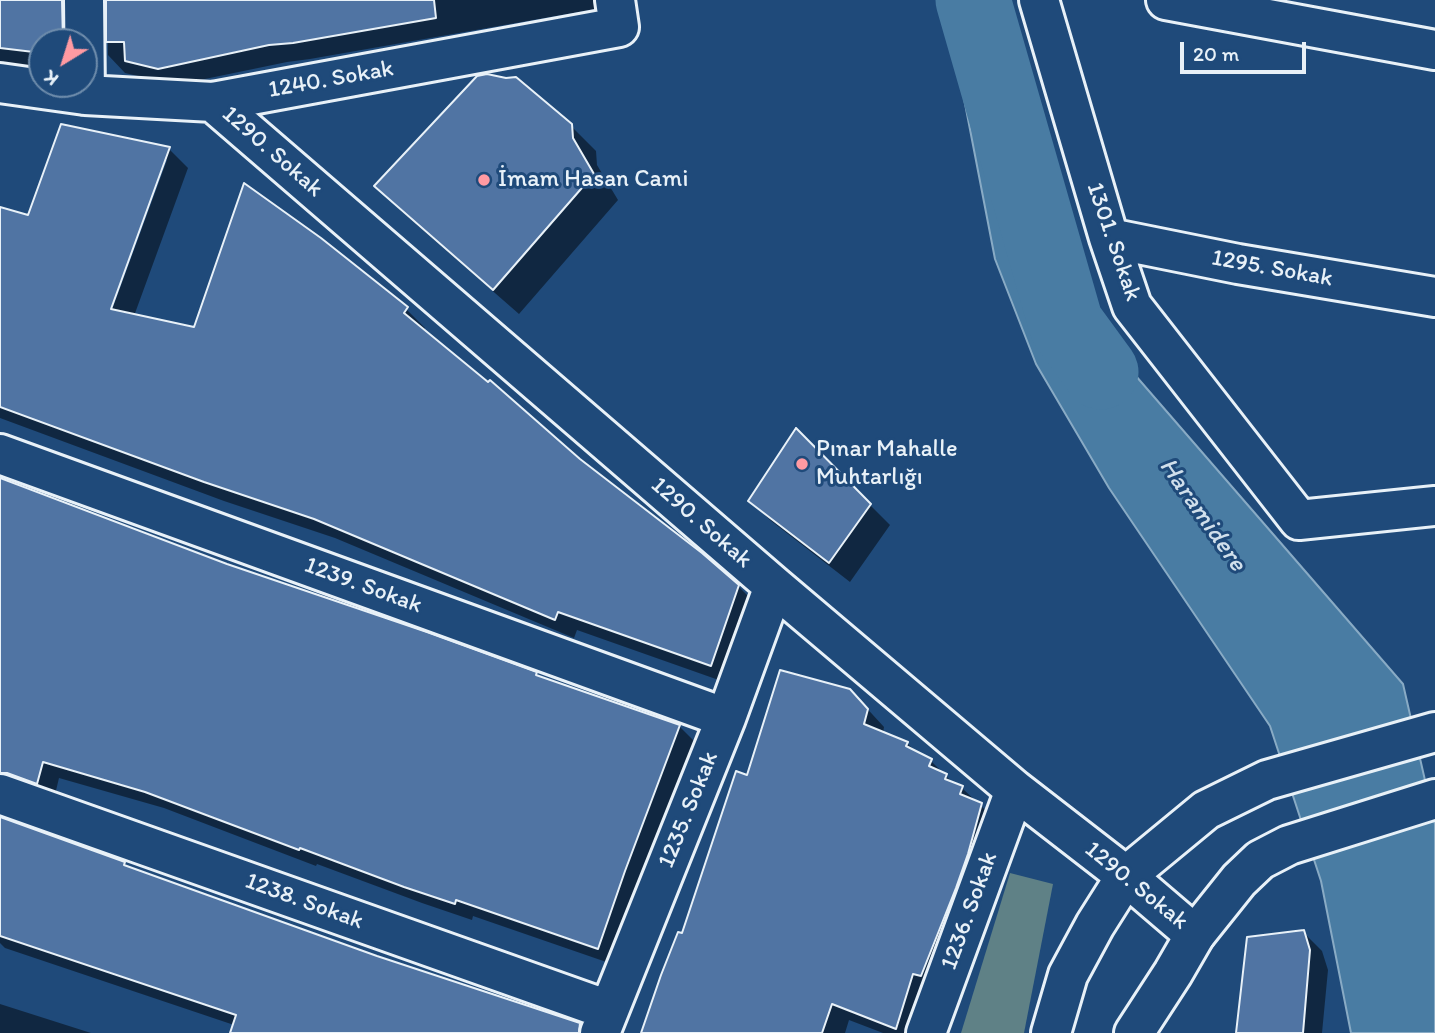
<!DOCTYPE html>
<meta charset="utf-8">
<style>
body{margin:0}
#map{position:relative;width:1435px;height:1033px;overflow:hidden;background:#1f4a7a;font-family:Itim,sans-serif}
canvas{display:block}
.north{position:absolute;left:28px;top:28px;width:70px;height:70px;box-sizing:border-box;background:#1f4a7a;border:2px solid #6f8dac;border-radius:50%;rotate:218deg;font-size:19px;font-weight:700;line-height:28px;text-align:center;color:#e8f1f8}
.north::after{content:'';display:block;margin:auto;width:24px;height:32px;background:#ff9aa2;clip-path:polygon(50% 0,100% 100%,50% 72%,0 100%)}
.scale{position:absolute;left:1180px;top:42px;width:126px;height:32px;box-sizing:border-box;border:4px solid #e8f1f8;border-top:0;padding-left:9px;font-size:21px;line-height:24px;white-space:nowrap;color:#e8f1f8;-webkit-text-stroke:5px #1f4a7a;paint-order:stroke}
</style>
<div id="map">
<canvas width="1435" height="1033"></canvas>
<div class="north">K</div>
<div class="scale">20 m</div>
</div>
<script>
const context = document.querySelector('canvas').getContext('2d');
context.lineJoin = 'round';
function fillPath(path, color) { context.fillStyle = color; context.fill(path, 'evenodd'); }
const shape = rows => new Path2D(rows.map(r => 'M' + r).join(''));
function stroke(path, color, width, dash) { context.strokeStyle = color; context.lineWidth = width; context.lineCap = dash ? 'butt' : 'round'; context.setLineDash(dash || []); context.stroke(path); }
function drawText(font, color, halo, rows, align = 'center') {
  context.font = font + ' Itim,sans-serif'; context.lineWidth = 6; context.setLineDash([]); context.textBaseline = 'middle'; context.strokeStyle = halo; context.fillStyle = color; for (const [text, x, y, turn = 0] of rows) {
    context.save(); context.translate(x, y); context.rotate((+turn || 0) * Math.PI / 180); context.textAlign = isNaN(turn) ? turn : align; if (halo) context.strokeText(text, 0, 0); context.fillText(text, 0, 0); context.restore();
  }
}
const green = shape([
 [1010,873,1053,884,1024,1033,961,1033]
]);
const water = shape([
 [940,0,991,0,996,15,1044,270,1403,684,1435,824,1435,1033,1351,1033,1321,881,1270,726,1109,488,1036,364,995,259,951,31,940,0]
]);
const shadow = shape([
 [0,0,88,0,79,42,42,42,42,67,0,62],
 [108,0,599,0,596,9,310,59,287,62,176,85,125,73,108,55],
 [571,126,596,151,597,165,618,200,519,314,401,211,376,186],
 [169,149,188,168,134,316,195,329,406,309,425,328,423,331,579,460,738,586,757,605,730,684,577,630,574,638,335,538,224,501,0,418,0,209,29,217],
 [163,160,167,160,109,318,106,317],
 [796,431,890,525,850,582,770,520,750,500],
 [0,480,178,547,536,674,540,678,679,726,696,743,615,965,473,916,472,920,422,903,317,864,316,866,164,808,59,778,54,799,0,793],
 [850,690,884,727,883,733,907,743,919,755,931,761,954,784,962,788,998,822,917,1033,883,1033,849,1020,845,1033,643,1033,748,778],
 [0,819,124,863,129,868,376,958,579,1025,587,1033,232,1033,234,1025,5,948,0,943],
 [1303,932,1322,951,1328,970,1322,1033,1238,1033],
 [0,1004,91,1033,0,1033]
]);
const river = shape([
 [973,0,1066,324,1101,372]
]);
const building = shape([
 [0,0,62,0,63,42,42,42,42,53,0,48,0,0],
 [106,0,434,0,436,18,293,43,269,45,158,69,125,61,124,42,106,42,106,0],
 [487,74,506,78,516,77,572,124,573,138,594,174,493,290,374,186,477,76,487,74],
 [61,124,170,147,111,309,194,327,244,183,321,238,408,307,404,313,488,382,490,380,580,459,702,553,739,585,711,666,558,612,555,620,314,519,204,482,0,407,0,207,28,215,61,124],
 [796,428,871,504,829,563,748,501,796,428],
 [0,478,227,564,427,632,537,672,536,675,680,725,625,871,598,949,456,900,455,904,404,887,300,848,299,850,145,792,43,762,37,784,7,773,0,773,0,478],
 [780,670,850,689,868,709,864,724,908,742,906,746,932,759,929,766,947,774,945,779,963,786,960,794,982,803,968,854,956,888,921,976,913,974,896,1029,832,1004,822,1033,641,1033,661,975,678,932,682,933,736,771,747,775,780,670],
 [0,817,125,862,124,865,377,956,580,1023,579,1033,230,1033,236,1015,0,936,0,817],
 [1304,930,1310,950,1303,1033,1236,1033,1247,937,1304,930]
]);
const minor = shape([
 [84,0,85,95],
 [1039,0,1109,238,1132,306,1299,520,1435,506],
 [1166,0,1435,50],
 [0,83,85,95,213,102,619,27,615,0],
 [213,102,774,586,1015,790,1126,876,1195,935],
 [1109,238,1238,264,1435,297],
 [0,454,726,718],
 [0,794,608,1010],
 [600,1033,726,718,774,586],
 [926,1033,1015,790]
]);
const major = shape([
 [1051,1033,1068,975,1095,925,1126,876,1206,810,1267,780,1435,732],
 [1134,1033,1173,973,1195,935,1239,880,1260,860,1289,845,1435,799]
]);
const markers = [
 [484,180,7,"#ff9aa2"],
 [802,464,7,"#ff9aa2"]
];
const streetNames = [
 ["1240. Sokak",331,80,-10],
 ["1290. Sokak",272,152,41],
 ["1301. Sokak",1113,242,71],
 ["1295. Sokak",1272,269,10],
 ["1290. Sokak",701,523,41],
 ["1239. Sokak",363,586,20],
 ["1235. Sokak",689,810,-68],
 ["1290. Sokak",1136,886,39],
 ["1238. Sokak",304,902,20],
 ["1236. Sokak",970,911,-70]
];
const poiNames = [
 ["İmam Hasan Cami",498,180],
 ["Pınar Mahalle",816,450],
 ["Muhtarlığı",816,478]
];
const waterNames = [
 ["Haramidere",1202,515,55]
];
fillPath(green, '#5f8186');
fillPath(water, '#497ca3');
stroke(water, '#89abc5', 2);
fillPath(shadow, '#0007');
stroke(river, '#497ca3', 75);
fillPath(building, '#5074a3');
stroke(building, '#e8f1f8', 2);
stroke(minor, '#e8f1f8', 44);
stroke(major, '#e8f1f8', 44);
stroke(minor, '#1f4a7a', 38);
stroke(major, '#1f4a7a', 38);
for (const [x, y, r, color] of markers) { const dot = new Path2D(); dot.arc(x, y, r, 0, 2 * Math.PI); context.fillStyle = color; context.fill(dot); stroke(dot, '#1f4a7a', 2.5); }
drawText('24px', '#e8f1f8', '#1f4a7a', streetNames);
drawText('24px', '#e8f1f8', '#1f4a7a', poiNames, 'left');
drawText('italic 26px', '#d0dfeb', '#1f4a7a', waterNames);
</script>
